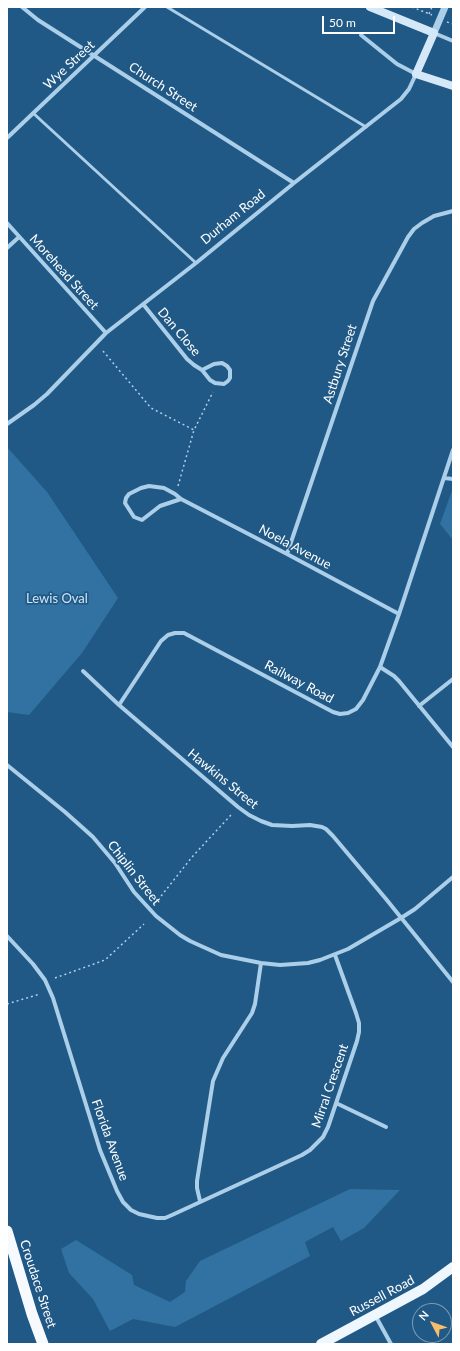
<!DOCTYPE html>
<style>
body{margin:0}
#map{position:relative;width:460px;height:1351px;overflow:hidden;background:#215986;font-family:Lato,sans-serif}
canvas{display:block}
.frame{position:absolute;inset:0;border:8px solid #fff;pointer-events:none}
.north{position:absolute;left:412px;top:1303px;width:40px;height:40px;box-sizing:border-box;background:#215986;border:1px solid #7a9bb6;border-radius:50%;rotate:311deg;font-size:11px;font-weight:700;line-height:16px;text-align:center;color:#fff}
.north::after{content:'';display:block;margin:auto;width:14px;height:18px;background:#f6bd6c;clip-path:polygon(50% 0,100% 100%,50% 72%,0 100%)}
.scale{position:absolute;left:322px;top:16px;width:73px;height:18px;box-sizing:border-box;border:2px solid #fff;border-top:0;padding-left:5px;font-size:12px;line-height:14px;white-space:nowrap;color:#fff;-webkit-text-stroke:3px #215986;paint-order:stroke}
</style>
<div id="map">
<canvas width="460" height="1351"></canvas>
<div class="frame"></div>
<div class="north">N</div>
<div class="scale">50 m</div>
</div>
<script>
const context = document.querySelector('canvas').getContext('2d');
context.lineJoin = 'round';
function fillPath(path, color) { context.fillStyle = color; context.fill(path, 'evenodd'); }
const shape = rows => new Path2D(rows.map(r => 'M' + r).join(''));
function stroke(path, color, width, dash) { context.strokeStyle = color; context.lineWidth = width; context.lineCap = dash ? 'butt' : 'round'; context.setLineDash(dash || []); context.stroke(path); }
function drawText(font, color, halo, rows, align = 'center') {
  context.font = font + ' Lato,sans-serif'; context.lineWidth = 3.5; context.setLineDash([]); context.textBaseline = 'middle'; context.strokeStyle = halo; context.fillStyle = color; for (const [text, x, y, turn = 0] of rows) {
    context.save(); context.translate(x, y); context.rotate((+turn || 0) * Math.PI / 180); context.textAlign = isNaN(turn) ? turn : align; if (halo) context.strokeText(text, 0, 0); context.fillText(text, 0, 0); context.restore();
  }
}
const green = shape([
 [7,447,47,492,118,598,82,653,29,715,7,712],
 [453,488,453,540,440,524],
 [350,1189,400,1190,364,1228,341,1241,333,1227,305,1242,310,1256,175,1327,133,1319,110,1331,93,1299,69,1273,61,1249,76,1240,132,1275,134,1285,170,1302,185,1292,186,1281,200,1261]
]);
const path = shape([
 [412,7,432,15],
 [429,14,432,7],
 [447,22,453,24],
 [103,351,151,408,194,430,213,392],
 [178,486,194,430],
 [158,900,192,857,231,815],
 [55,978,105,960,144,924],
 [7,1004,40,994]
]);
const service = shape([
 [167,7,366,127],
 [33,113,196,263]
]);
const minor = shape([
 [22,7,38,20,294,183],
 [434,33,453,41],
 [7,138,145,7],
 [7,223,106,333],
 [7,248,19,237],
 [143,304,187,359,194,365,202,370,214,364,222,363,227,366,230,370,230,378,228,381,224,384,215,383,210,380,202,370],
 [7,424,34,405,47,394,106,333,196,263,294,183,401,99,409,89,416,74,397,64,361,35],
 [444,478,453,479],
 [181,499,160,506,142,520,134,517,125,503,126,498,129,494,141,488,149,486,164,488,175,494,181,499,287,554,399,614],
 [287,554,373,301,408,237,414,229,422,223,434,216,453,211],
 [380,667,394,676,399,681,453,747],
 [83,671,119,705,238,807,249,815,261,821,272,825,292,826,310,825,322,827,326,829,333,836,386,899,453,982],
 [119,705,161,641,168,635,175,633,184,633,333,712,340,714,348,713,356,709,363,700,380,667,399,614,453,450],
 [419,706,453,679],
 [7,765,65,812,93,837,115,863,134,892,156,916,180,935,190,941,221,955,261,963,280,965,308,963,320,960,348,949,401,918,415,909,453,877],
 [7,936,33,964,45,980,53,998,100,1150,117,1191,123,1202,131,1210,139,1214,157,1218,165,1218,172,1215,302,1155,310,1150,323,1137,328,1127,357,1041,359,1032,359,1023,356,1013,335,955],
 [336,1103,386,1127],
 [200,1201,197,1188,197,1181,213,1081,223,1058,252,1013,255,1004,261,963],
 [375,1315,391,1344]
]);
const tertiary = shape([
 [434,33,445,7]
]);
const secondary = shape([
 [370,7,434,33,416,74,453,86]
]);
const primary = shape([
 [321,1344,423,1289,453,1267]
]);
const trunk = shape([
 [7,1231,32,1314,43,1344]
]);
const streetNames = [
 ["Wye Street",69,65,-43],
 ["Church Street",163,87,33],
 ["Durham Road",233,217,-39],
 ["Morehead Street",64,272,48],
 ["Dan Close",179,332,50],
 ["Astbury Street",340,364,-72],
 ["Noela Avenue",295,547,28],
 ["Railway Road",299,682,28],
 ["Hawkins Street",223,779,39],
 ["Chiplin Street",134,873,52],
 ["Mirral Crescent",330,1086,-71],
 ["Florida Avenue",110,1140,70],
 ["Croudace Street",38,1284,72],
 ["Russell Road",382,1296,-28]
];
const parkNames = [
 ["Lewis Oval",57,599]
];
fillPath(green, '#3272a2');
stroke(path, '#abcee9', 1.5, [2, 3]);
stroke(service, '#abcee9', 3);
stroke(minor, '#abcee9', 4);
stroke(tertiary, '#abcee9', 7);
stroke(secondary, '#d5e8f7', 8);
stroke(primary, '#eef6fe', 10);
stroke(trunk, '#f6fafe', 11);
drawText('13px', '#fff', '#215986', streetNames);
drawText('13px', '#cfe6f7', '#215986', parkNames);
</script>
